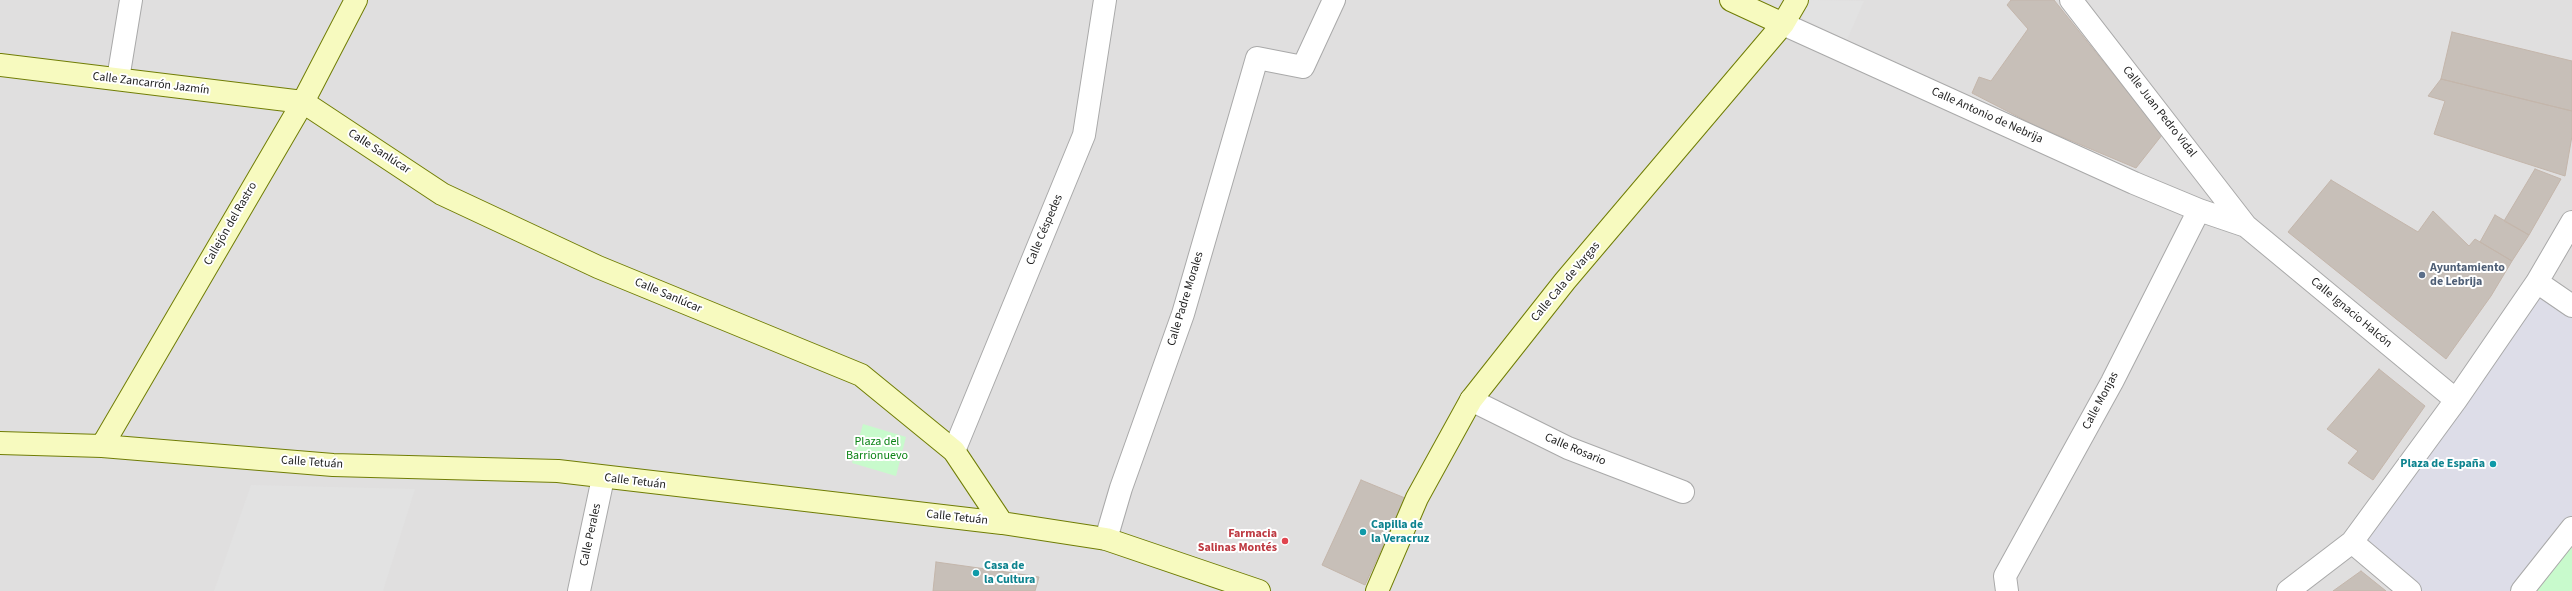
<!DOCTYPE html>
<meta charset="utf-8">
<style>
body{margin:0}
canvas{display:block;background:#f2efe9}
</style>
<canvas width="2572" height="591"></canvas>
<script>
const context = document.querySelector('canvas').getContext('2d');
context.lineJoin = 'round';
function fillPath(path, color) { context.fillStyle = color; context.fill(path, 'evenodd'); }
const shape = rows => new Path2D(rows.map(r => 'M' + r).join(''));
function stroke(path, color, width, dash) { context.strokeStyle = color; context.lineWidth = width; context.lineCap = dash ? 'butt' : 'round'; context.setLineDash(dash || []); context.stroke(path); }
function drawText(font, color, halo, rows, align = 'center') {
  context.font = font + ' "Source Sans 3",sans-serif'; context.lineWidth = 4; context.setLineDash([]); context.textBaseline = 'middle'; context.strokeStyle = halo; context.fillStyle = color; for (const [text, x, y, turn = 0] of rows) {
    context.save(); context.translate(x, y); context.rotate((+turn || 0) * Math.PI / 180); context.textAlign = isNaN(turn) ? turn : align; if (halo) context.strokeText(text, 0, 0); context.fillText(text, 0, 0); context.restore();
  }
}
const residential = shape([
 [0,0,2572,0,2572,591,0,591]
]);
const park = shape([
 [863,424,906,437,896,476,852,463],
 [2572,532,2572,591,2526,591]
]);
const parking = shape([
 [1810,0,1864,1,1847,40,1802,18],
 [251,485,415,489,383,591,214,591]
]);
const plaza = shape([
 [2537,282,2572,306,2572,528,2522,591,2414,591,2361,543]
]);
const building = shape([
 [2011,0,2054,0,2162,135,2136,168,2036,126,1972,93,1979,77,1991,81,2028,29,2007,5,2011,0],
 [2452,32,2572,61,2572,111,2441,79,2452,32],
 [2441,79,2572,111,2572,136,2565,176,2434,134,2445,101,2428,96,2441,79],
 [2535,169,2561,179,2529,235,2504,221,2535,169],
 [2331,180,2418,232,2433,211,2469,246,2475,239,2512,261,2491,296,2446,359,2288,232,2331,180],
 [2495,215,2529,235,2512,261,2480,242,2495,215],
 [2379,369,2425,406,2373,480,2348,463,2358,451,2327,429,2379,369],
 [1361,480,1405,498,1365,585,1322,565,1361,480],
 [936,562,993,570,1039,577,1035,591,933,591,936,562],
 [2361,571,2386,591,2333,591,2361,571]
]);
const street = shape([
 [2071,0,2246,226,2456,400],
 [1783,24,2134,183,2199,210,2246,226],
 [118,79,131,0],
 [2537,282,2572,222],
 [1471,400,1568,448,1683,492],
 [954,451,1084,135,1105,0],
 [1106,539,1121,488,1183,314,1257,58,1303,67,1334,0],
 [2352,542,2410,591],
 [579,591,603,478],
 [2007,591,2005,576,2112,382,2199,210],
 [2288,591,2352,542,2456,400,2537,282,2572,306],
 [2522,591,2572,528]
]);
const secondary = shape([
 [1731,0,1783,24],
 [0,65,303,102,442,194,598,267,861,375,954,451,1002,523],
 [0,443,102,446,333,465,558,471,1002,523,1106,539,1259,591],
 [102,446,303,102,356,0],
 [1377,591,1417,498,1471,400,1565,281,1783,24,1797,0]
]);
const markers = [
 [2422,275,4,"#5c6f8a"],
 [2493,464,4,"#0f9aa8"],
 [1363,532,4,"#0f9aa8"],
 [1285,541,4,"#e0444e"],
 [976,573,4,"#0f9aa8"]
];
const streetNames = [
 ["Calle Zancarrón Jazmín",151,84,7],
 ["Calle Juan Pedro Vidal",2159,112,52],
 ["Calle Antonio de Nebrija",1987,116,24],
 ["Calle Sanlúcar",379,152,33],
 ["Callejón del Rastro",231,224,-60],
 ["Calle Céspedes",1045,230,-67],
 ["Calle Cala de Vargas",1566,282,-50],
 ["Calle Sanlúcar",668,296,23],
 ["Calle Padre Morales",1186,299,-73],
 ["Calle Ignacio Halcón",2351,313,40],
 ["Calle Monjas",2101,401,-62],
 ["Calle Rosario",1575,450,23],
 ["Calle Tetuán",312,463,4],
 ["Calle Tetuán",635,482,7],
 ["Calle Tetuán",957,518,6],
 ["Calle Perales",591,535,-78]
];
const serviceNames = [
 ["Ayuntamiento",2430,268],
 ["de Lebrija",2430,282]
];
const parkNames = [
 ["Plaza del",877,442],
 ["Barrionuevo",877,456]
];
const cultureNames = [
 ["Plaza de España",2485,464,"right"],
 ["Capilla de",1371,525],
 ["la Veracruz",1371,539],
 ["Casa de",984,566],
 ["la Cultura",984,580]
];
const healthNames = [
 ["Farmacia",1277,534],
 ["Salinas Montés",1277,548]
];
fillPath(residential, '#e0dfdf');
fillPath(park, '#c8facc');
fillPath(parking, '#e2e2e2');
fillPath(plaza, '#dddde8');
fillPath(building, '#c7bfb8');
stroke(building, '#c4b6ab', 1);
stroke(street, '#a9a9a9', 24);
stroke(secondary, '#707d05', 24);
stroke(street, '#fff', 22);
stroke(secondary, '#f7fabf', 22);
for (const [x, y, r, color] of markers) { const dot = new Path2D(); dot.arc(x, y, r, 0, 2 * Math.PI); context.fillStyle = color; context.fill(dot); stroke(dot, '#fff', 1.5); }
drawText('12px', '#222', '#fff', streetNames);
drawText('bold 12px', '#4e5e75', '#fff', serviceNames, 'left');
drawText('12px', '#0c8416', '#fff', parkNames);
drawText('bold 12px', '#0d838f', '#fff', cultureNames, 'left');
drawText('bold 12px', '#be3a42', '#fff', healthNames, 'right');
</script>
